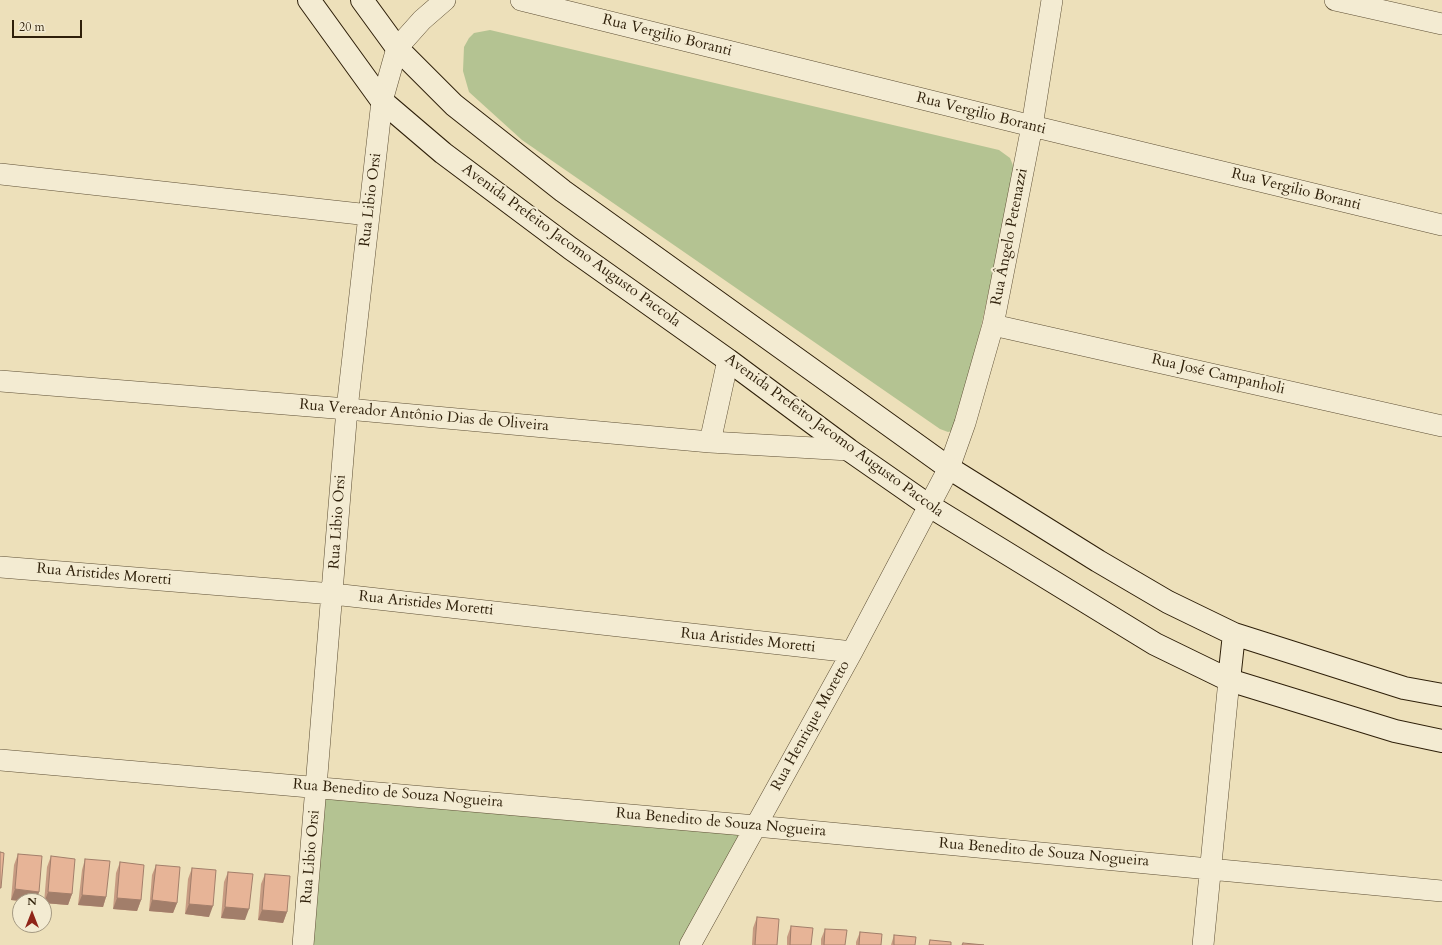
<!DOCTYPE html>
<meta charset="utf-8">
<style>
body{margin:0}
#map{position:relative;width:1442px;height:945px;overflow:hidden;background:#ede0ba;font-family:Cardo,serif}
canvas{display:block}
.north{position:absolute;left:12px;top:893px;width:40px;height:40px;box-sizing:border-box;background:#f3ebd2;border:1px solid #a49982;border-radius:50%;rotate:0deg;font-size:11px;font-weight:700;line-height:16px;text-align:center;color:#2e1f09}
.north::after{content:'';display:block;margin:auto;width:14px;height:18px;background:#8f2418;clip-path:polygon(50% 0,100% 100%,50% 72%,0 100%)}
.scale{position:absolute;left:12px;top:20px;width:70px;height:18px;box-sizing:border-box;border:2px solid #2e1f09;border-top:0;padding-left:5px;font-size:12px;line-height:14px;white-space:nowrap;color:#2e1f09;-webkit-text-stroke:3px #f3ebd2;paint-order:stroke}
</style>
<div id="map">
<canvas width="1442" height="945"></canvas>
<div class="north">N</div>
<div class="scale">20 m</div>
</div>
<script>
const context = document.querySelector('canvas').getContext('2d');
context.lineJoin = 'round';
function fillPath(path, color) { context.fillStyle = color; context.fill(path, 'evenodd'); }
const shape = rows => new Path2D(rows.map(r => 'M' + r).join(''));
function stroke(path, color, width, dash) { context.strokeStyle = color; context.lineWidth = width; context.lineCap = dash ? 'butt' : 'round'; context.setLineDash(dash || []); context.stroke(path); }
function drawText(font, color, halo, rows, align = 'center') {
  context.font = font + ' Cardo,serif'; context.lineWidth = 4; context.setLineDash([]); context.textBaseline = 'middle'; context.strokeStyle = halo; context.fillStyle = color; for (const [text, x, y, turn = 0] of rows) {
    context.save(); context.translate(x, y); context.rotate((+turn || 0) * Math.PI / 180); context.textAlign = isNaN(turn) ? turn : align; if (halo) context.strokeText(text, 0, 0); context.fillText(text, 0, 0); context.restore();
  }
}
const green = shape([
 [490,30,999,150,1010,158,1014,168,1013,181,960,422,956,430,948,432,940,429,522,140,469,92,463,71,464,47,469,38,474,33],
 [317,787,756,826,690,945,303,945]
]);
const street = shape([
 [521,0,1032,126,1442,225],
 [1335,0,1442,24],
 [0,174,369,215],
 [993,325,1442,426],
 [0,381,347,409,710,442,849,450],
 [710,442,728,360],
 [0,567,333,594,852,652],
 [0,760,756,826,1442,891],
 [303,945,347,409,382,101,397,48,422,20,445,0],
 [690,945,852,652,949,468,965,423,993,325,1032,126,1052,0],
 [1203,945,1229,680]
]);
const secondary = shape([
 [309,0,382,101,443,153,570,248,728,360,849,450,928,505,1155,644,1229,680,1395,731,1442,741],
 [362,0,397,48,454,105,563,191,949,468,1098,561,1168,602,1234,634,1404,688,1442,695],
 [1229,680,1234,634]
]);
const wall = shape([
 [18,854,39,892,36,901,21,901,11,900,14,865],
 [51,856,72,894,68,905,44,903,47,867],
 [85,859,106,897,103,907,78,905,82,870],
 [120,862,141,900,137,911,113,909,116,873],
 [156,865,177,903,173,913,149,911,152,875],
 [192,868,209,917,185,914,188,879],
 [228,872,245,920,221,918,224,882],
 [265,874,287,912,283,923,258,920,261,884],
 [757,917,777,945,752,945,753,928],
 [791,926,811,945,787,945,787,937],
 [825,929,845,945,821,945,821,939],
 [860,932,881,945,856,945,856,942],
 [894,935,915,945,891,945]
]);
const shadedWall = shape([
 [15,889,39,892,36,901,21,901,11,900],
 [48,892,72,894,68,905,44,903],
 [82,895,106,897,103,907,78,905],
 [117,898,141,900,137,911,113,909],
 [152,900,177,903,173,913,149,911],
 [189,904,213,906,209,917,185,914],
 [225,907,249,909,245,920,221,918],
 [262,910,287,912,283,923,258,920]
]);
const building = shape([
 [0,852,4,853,1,888,0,888,0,852],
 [18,854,42,856,39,892,15,889,18,854],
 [51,856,75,859,72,894,48,892,51,856],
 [85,859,110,861,106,897,82,895,85,859],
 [120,862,144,865,141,900,117,898,120,862],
 [156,865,180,867,177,903,152,900,156,865],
 [192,868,216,870,213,906,189,904,192,868],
 [228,872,253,874,249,909,225,907,228,872],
 [265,874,290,876,287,912,262,910,265,874],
 [757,917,779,919,777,945,755,945,757,917],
 [791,926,813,928,811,945,790,945,791,926],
 [825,929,847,930,845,945,824,945,825,929],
 [860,932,882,934,881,945,859,945,860,932],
 [894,935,916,937,915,945,894,945,894,935],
 [930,940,951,942,951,945,929,945,930,940],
 [963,943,984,945,962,945,963,943]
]);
const streetNames = [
 ["Rua Vergilio Boranti",667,36,14],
 ["Rua Vergilio Boranti",981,114,14],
 ["Rua Vergilio Boranti",1296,190,14],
 ["Rua Libio Orsi",371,200,-83],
 ["Rua Ângelo Petenazzi",1010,237,-79],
 ["Avenida Prefeito Jacomo Augusto Paccola",571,246,36],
 ["Rua José Campanholi",1218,375,13],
 ["Rua Vereador Antônio Dias de Oliveira",424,416,5],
 ["Avenida Prefeito Jacomo Augusto Paccola",834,436,36],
 ["Rua Libio Orsi",338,522,-86],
 ["Rua Aristides Moretti",104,575,5],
 ["Rua Aristides Moretti",426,604,6],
 ["Rua Aristides Moretti",748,641,6],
 ["Rua Henrique Moretto",811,726,-61],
 ["Rua Benedito de Souza Nogueira",398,794,5],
 ["Rua Benedito de Souza Nogueira",721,823,5],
 ["Rua Benedito de Souza Nogueira",1044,853,5],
 ["Rua Libio Orsi",311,857,-85]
];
fillPath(green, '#b4c392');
stroke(street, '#5e4f35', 22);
stroke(secondary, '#2e1f09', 24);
stroke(street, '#f3ebd2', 21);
stroke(secondary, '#f3ebd2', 22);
fillPath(wall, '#c79b82');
fillPath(shadedWall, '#a27e6a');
fillPath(building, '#e7b497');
stroke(building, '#a27e6a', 1);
drawText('15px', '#2e1f09', '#f3ebd2', streetNames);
</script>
